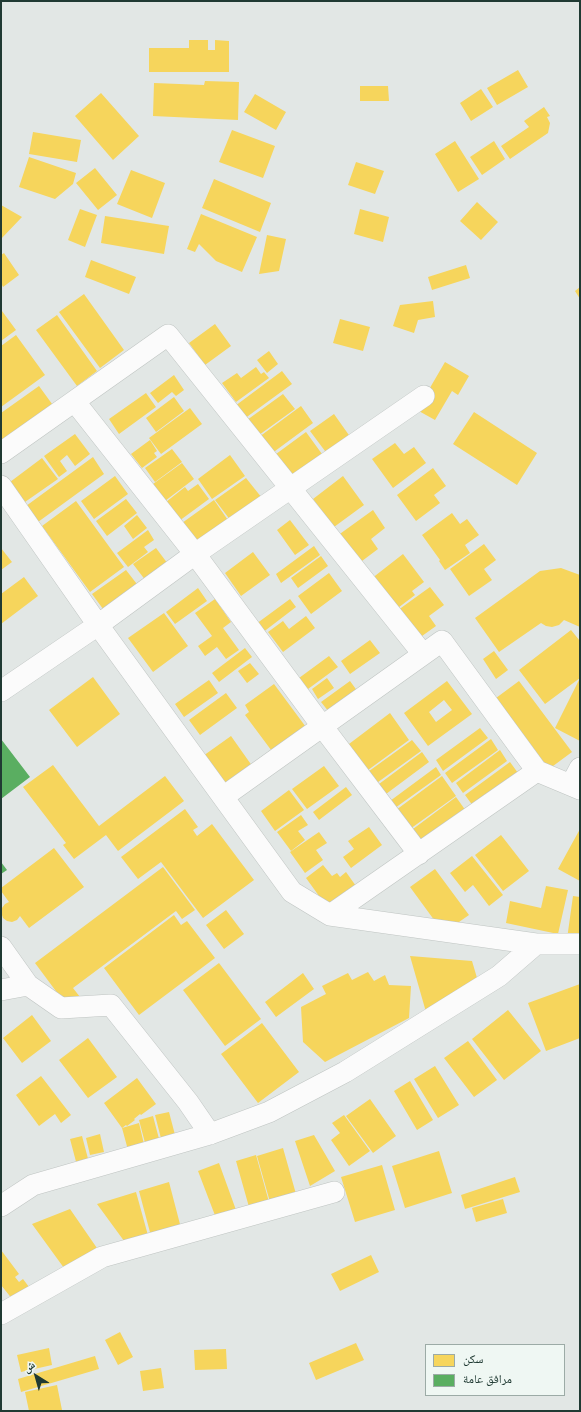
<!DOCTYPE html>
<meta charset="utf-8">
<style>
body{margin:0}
#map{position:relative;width:581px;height:1412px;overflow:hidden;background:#e2e7e5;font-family:"Open Sans","Noto Naskh Arabic",sans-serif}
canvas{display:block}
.frame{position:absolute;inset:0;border:2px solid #203a33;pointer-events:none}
.legend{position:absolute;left:425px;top:1344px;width:140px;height:52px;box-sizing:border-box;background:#eff7f3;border:1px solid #9caba6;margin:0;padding:5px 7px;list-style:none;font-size:12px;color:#203a33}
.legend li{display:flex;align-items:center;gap:8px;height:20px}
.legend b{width:20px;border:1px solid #9caba6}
.north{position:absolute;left:16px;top:1356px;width:40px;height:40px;-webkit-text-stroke:3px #eff7f3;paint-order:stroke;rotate:323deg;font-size:11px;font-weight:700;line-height:16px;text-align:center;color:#203a33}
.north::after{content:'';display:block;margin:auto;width:14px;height:18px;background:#203a33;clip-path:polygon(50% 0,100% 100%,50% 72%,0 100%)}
</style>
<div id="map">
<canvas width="581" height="1412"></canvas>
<div class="frame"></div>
<ul class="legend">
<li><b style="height:11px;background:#f6d55c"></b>سكن</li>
<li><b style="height:11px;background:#5aae61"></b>مرافق عامة</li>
</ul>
<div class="north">ش</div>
</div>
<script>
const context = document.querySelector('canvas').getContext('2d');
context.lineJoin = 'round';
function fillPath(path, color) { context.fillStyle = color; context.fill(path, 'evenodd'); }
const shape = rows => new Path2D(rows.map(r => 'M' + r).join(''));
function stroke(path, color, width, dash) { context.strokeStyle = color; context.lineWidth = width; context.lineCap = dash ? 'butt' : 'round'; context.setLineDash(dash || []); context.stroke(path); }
const homes = shape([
 [189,40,208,40,208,50,215,50,215,40,229,41,229,72,149,72,149,48,189,48],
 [518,70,528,87,497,105,487,88],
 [205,81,239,82,238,120,153,116,154,83,204,85],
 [360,86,388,86,389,101,360,101],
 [481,89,493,107,471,121,460,103],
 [101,93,139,136,113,160,75,116],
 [255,94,286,112,276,130,244,112],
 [544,107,550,116,547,117,550,123,548,133,510,159,501,146,529,127,524,121],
 [232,130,275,146,263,178,219,162],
 [33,132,81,140,77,162,29,154],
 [455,141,479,179,458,192,435,154],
 [494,141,505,159,482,175,470,157],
 [29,157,76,173,73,184,55,199,19,187],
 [356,162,384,171,375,194,348,185],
 [95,168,117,195,98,210,76,183],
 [131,170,165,183,152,218,117,204],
 [214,179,271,203,260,232,202,208],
 [477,202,498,222,481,240,460,221],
 [1,205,22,217,1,239],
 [80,209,97,215,85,247,68,240],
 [360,209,389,217,383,242,354,234],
 [201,214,257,237,242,272,216,261,199,244,195,252,187,249],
 [105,216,169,226,164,254,101,243],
 [267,235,286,239,279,271,259,274],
 [4,253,19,275,3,287,1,283,1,255],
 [91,260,136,277,129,294,85,277],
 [466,265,470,278,432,290,428,277],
 [580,287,580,299,575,291],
 [84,294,124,350,100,368,59,312],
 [433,301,435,317,418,320,414,333,393,326,400,305],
 [2,311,16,330,1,341,1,312],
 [57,315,97,371,77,386,36,330],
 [340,319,370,327,363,351,333,343],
 [215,324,231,346,205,365,189,343],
 [16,335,45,375,1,407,1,346],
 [269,351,278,364,267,373,257,360],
 [445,362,469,376,458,395,452,391,435,420,417,410],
 [256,367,261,374,264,372,269,378,236,402,222,383,237,373,241,378],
 [282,371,292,384,244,419,235,406],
 [174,375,184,390,176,396,172,392,158,403,150,393],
 [39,386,55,408,1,440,1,413],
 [146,393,156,407,119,434,109,419],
 [283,394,295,409,259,435,247,420],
 [174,397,184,411,156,432,146,418],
 [301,406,313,423,271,454,259,437],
 [190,408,202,424,161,454,149,438],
 [474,412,537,453,517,485,453,444],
 [334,414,351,438,328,455,310,431],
 [306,432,322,454,288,479,272,457],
 [75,434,90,454,75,466,67,455,60,461,67,471,59,477,44,456],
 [150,440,157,451,154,453,157,457,142,468,131,454],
 [395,443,404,454,414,447,426,463,393,488,372,459],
 [172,449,182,462,155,482,145,468],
 [230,455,245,476,212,499,198,479],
 [93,457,104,474,38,522,26,506],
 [42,458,58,479,25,502,10,482],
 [182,463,194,479,165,501,153,484],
 [433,468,446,486,434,495,440,503,416,521,397,495],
 [115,476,128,494,94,519,81,501],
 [343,476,364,505,334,527,313,499],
 [246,478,262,498,231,521,215,500],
 [198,484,209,499,179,521,166,502,185,487,188,491],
 [126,499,137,513,107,536,96,521],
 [214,500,230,523,199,546,182,523],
 [76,501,124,567,90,592,42,526],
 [373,510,385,528,371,539,378,549,358,564,337,536],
 [452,513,460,524,467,519,479,535,465,545,470,553,445,570,439,561,440,560,422,535],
 [137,515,147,528,133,539,124,526],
 [290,520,309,545,295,555,277,530],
 [148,530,154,540,144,547,148,552,128,567,117,553],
 [484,544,496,560,484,569,492,580,469,596,450,569],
 [314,546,320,555,281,583,276,574],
 [1,548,12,562,1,570],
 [156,548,168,564,146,581,133,564],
 [253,552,270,575,241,596,225,573],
 [403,554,424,582,412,591,415,595,390,614,371,579],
 [321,556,328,566,298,588,291,578],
 [561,568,580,575,580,627,564,620,559,625,552,627,546,626,541,623,499,652,475,618,540,571],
 [126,570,140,588,106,613,92,594],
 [329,573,342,591,311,614,298,596],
 [24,577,38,596,1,624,1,594],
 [430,587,444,605,429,616,436,626,415,641,394,613],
 [198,588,207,601,175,624,166,612],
 [215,599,231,622,223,628,239,650,226,659,217,647,205,656,198,646,212,636,195,613],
 [290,599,296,607,262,633,256,624],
 [164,613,188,646,153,672,128,638],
 [306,616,315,628,283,652,268,632,283,621,289,629],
 [571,630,580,641,580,678,545,704,519,670],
 [370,640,380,653,350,674,341,661],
 [245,648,252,657,219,682,212,673],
 [494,651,508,670,496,679,483,659],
 [329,656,338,667,308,689,299,678],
 [250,663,259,674,247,683,238,671],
 [93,677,120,714,77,747,49,710],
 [327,678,334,688,318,699,312,689],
 [580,678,580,741,555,728],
 [209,680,218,693,184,717,175,704],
 [350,681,358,692,329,712,321,702],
 [447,681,472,714,428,746,404,713],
 [444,700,452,710,436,722,429,712],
 [519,681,572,752,549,769,496,698],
 [274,684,314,738,280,762,245,715,249,712,245,705],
 [226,693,237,708,200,735,189,720],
 [390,713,409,740,364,773,345,747],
 [480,728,488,738,443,771,436,760],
 [231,736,255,770,228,790,203,756],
 [491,739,498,750,452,783,445,773],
 [412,740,421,751,374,785,365,774],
 [500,750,507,761,463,793,456,783],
 [422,752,429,762,382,797,375,787],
 [510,762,518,773,473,806,465,795],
 [53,765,99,826,165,776,184,801,118,851,106,835,74,859,63,845,66,843,23,787],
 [324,766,339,786,307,809,292,789],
 [436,767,441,775,395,808,390,801],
 [442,776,456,796,410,829,396,810],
 [346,787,352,795,319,820,313,812],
 [289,790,304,810,275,831,261,811],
 [456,797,466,811,419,845,409,832],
 [185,809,198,827,193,830,197,836,212,824,254,880,203,918,161,862,138,879,121,857],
 [301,815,308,825,298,831,305,840,291,851,277,832],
 [369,827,382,845,351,868,343,857,354,849,348,841],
 [580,829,580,881,558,869],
 [319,832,327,843,316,850,323,860,305,873,290,852],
 [501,835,529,871,503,891,475,855],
 [54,848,84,887,29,928,20,916,17,920,12,922,7,921,3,918,1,912,2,908,5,904,9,902,1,891,1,888],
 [472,856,503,895,489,906,473,885,465,892,450,873],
 [323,865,332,876,337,873,340,877,346,872,356,886,327,907,306,878],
 [163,867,195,910,182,919,176,911,73,988,80,997,67,1006,35,963],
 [435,869,469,915,449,929,440,928,410,887],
 [546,886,568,890,558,934,506,923,510,901,541,908],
 [573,896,580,897,580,940,567,939],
 [226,910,244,934,224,949,206,925],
 [174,915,181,925,187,921,215,958,139,1015,104,968],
 [410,956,472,961,480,988,430,1026],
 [219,963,261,1019,225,1046,183,990],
 [368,972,374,981,385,975,389,985,411,986,409,1018,325,1062,303,1042,301,1007,326,994,322,986,348,973,352,980],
 [303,973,314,989,276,1017,265,1002],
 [580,984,580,1038,546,1051,528,1003],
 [508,1010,541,1051,504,1080,472,1039],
 [32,1015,51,1041,22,1063,3,1038],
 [262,1023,299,1072,258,1103,221,1054],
 [88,1038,117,1077,88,1098,59,1060],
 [468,1041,497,1080,474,1097,444,1058],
 [435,1066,459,1105,438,1118,414,1079],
 [41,1076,71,1115,61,1123,55,1114,39,1126,16,1095],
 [137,1078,156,1104,141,1115,140,1114,134,1119,135,1120,127,1126,126,1125,122,1128,104,1103],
 [410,1081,433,1120,417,1130,394,1091],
 [370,1099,396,1136,373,1153,346,1116],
 [169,1112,179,1150,165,1154,155,1115],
 [344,1115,370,1151,349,1166,331,1140,340,1133,332,1123],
 [153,1116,163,1154,149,1158,139,1120],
 [139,1123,147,1157,131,1161,122,1128],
 [100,1134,104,1152,90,1155,86,1138],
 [314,1135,335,1171,310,1186,295,1141],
 [82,1136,91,1170,79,1173,70,1139],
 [283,1148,296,1194,270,1202,257,1156],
 [439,1151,452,1193,405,1208,392,1166],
 [256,1155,269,1202,249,1207,236,1161],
 [219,1163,236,1210,216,1218,198,1171],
 [382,1165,395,1210,355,1222,341,1177],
 [515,1177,520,1192,465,1209,461,1195],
 [169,1182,181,1228,151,1236,139,1191],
 [136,1192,149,1239,127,1245,97,1204],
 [503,1199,507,1213,476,1222,472,1208],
 [70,1209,99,1251,64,1268,32,1224],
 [1,1250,19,1274,15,1277,19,1282,23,1279,29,1287,13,1300,1,1285],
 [371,1255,379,1272,340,1291,331,1274],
 [120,1332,133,1357,118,1365,105,1340],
 [356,1343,364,1360,316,1380,309,1363],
 [49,1348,52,1365,21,1372,17,1355],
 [226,1349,227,1369,195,1370,194,1350],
 [95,1356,99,1369,21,1392,18,1379],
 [161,1368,164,1388,143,1391,140,1371],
 [57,1385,62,1410,55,1411,29,1411,25,1392]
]);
const public = shape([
 [1,739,30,777,1,799],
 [1,862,7,870,1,874]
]);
const street = shape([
 [75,402,195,554,322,726,419,854],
 [1,453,168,335,423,654],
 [1,486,98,625,292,892,330,915,536,944],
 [1,691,98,625,195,554,424,396],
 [571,785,580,768],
 [223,797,442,641,537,771,580,789],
 [330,915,537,771],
 [1,947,28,985,61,1008,111,1005,188,1102,210,1134],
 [1,990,28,985],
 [1,1206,33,1185,210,1134,269,1112,345,1072,499,976,536,944,580,944],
 [1,1314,102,1257,334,1192]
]);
fillPath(homes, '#f6d55c');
fillPath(public, '#5aae61');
stroke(street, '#bfc4c2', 22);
stroke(street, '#fbfbfb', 21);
</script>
